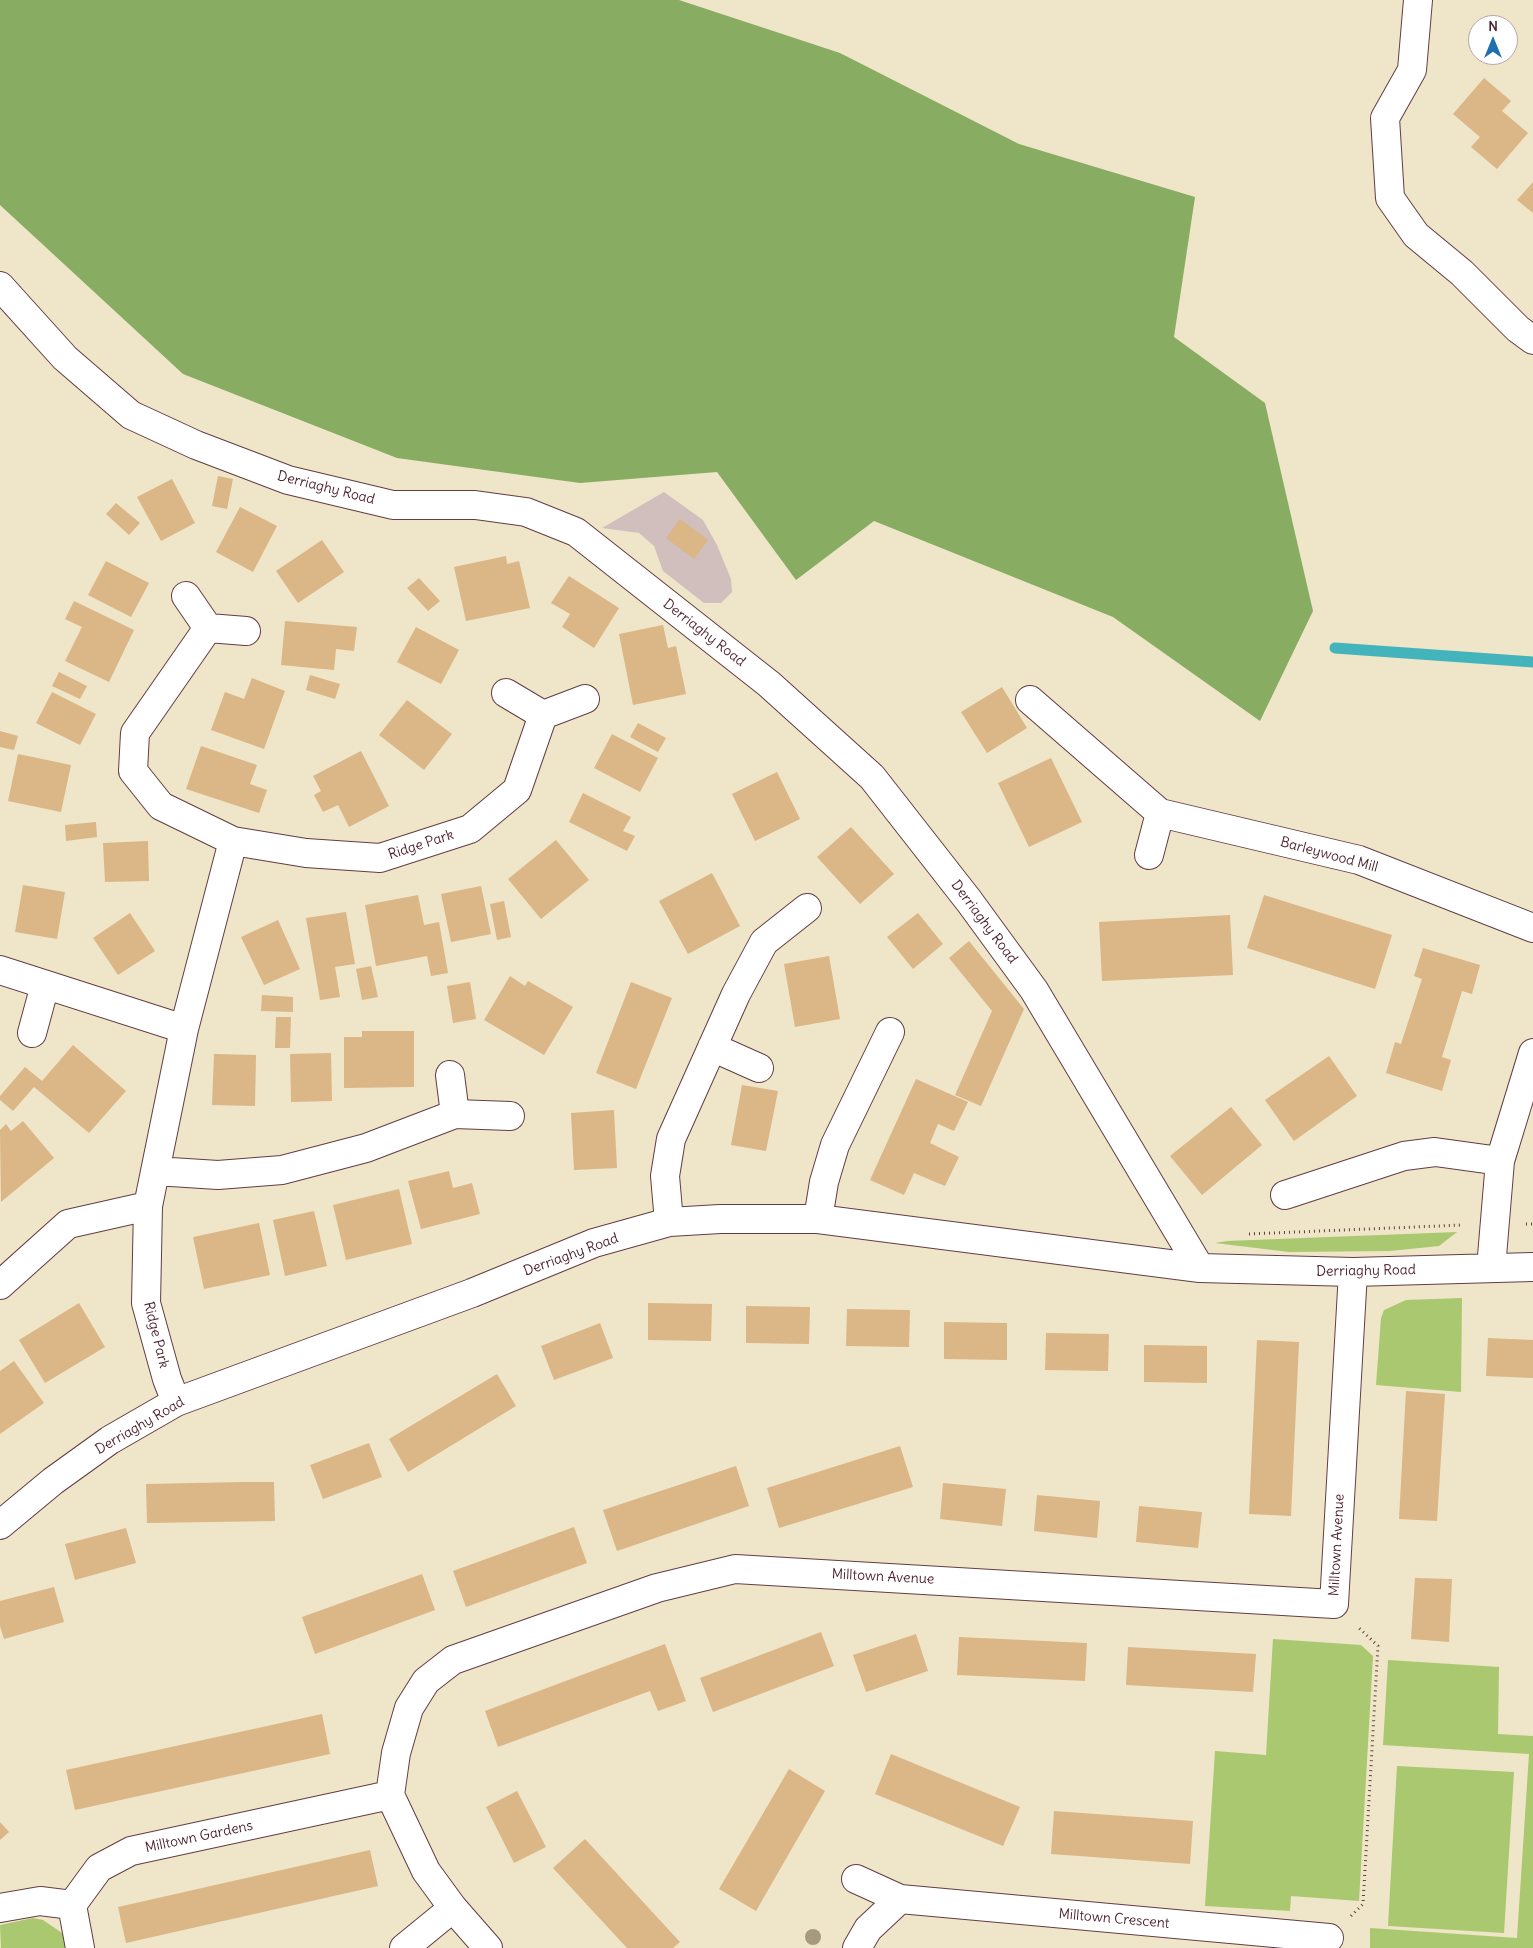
<!DOCTYPE html>
<style>
body{margin:0}
#map{position:relative;width:1533px;height:1948px;overflow:hidden;background:#efe5c8;font-family:Delius,sans-serif}
canvas{display:block}
.north{position:absolute;left:1468px;top:15px;width:50px;height:50px;box-sizing:border-box;background:#fff;border:1px solid #b7a5aa;border-radius:50%;rotate:0deg;font-size:14px;font-weight:700;line-height:20px;text-align:center;color:#4a1f2b}
.north::after{content:'';display:block;margin:auto;width:18px;height:22px;background:#1f6fb2;clip-path:polygon(50% 0,100% 100%,50% 72%,0 100%)}
</style>
<div id="map">
<canvas width="1533" height="1948"></canvas>
<div class="north">N</div>
</div>
<script>
const context = document.querySelector('canvas').getContext('2d');
context.lineJoin = 'round';
function fillPath(path, color) { context.fillStyle = color; context.fill(path, 'evenodd'); }
const shape = rows => new Path2D(rows.map(r => 'M' + r).join(''));
function stroke(path, color, width, dash) { context.strokeStyle = color; context.lineWidth = width; context.lineCap = dash ? 'butt' : 'round'; context.setLineDash(dash || []); context.stroke(path); }
function drawText(font, color, halo, rows, align = 'center') {
  context.font = font + ' Delius,sans-serif'; context.lineWidth = 4; context.setLineDash([]); context.textBaseline = 'middle'; context.strokeStyle = halo; context.fillStyle = color; for (const [text, x, y, turn = 0] of rows) {
    context.save(); context.translate(x, y); context.rotate((+turn || 0) * Math.PI / 180); context.textAlign = isNaN(turn) ? turn : align; if (halo) context.strokeText(text, 0, 0); context.fillText(text, 0, 0); context.restore();
  }
}
const industrial = shape([
 [664,492,703,520,717,545,731,579,732,592,721,603,704,603,663,571,654,546,639,533,602,528]
]);
const green = shape([
 [1457,1232,1439,1246,1390,1251,1289,1252,1215,1243,1227,1241],
 [1462,1298,1461,1392,1376,1385,1381,1318,1384,1310,1406,1300],
 [1273,1639,1361,1645,1373,1656,1359,1901,1291,1896,1290,1911,1205,1906,1215,1751,1266,1755],
 [1388,1660,1499,1667,1498,1734,1533,1736,1533,1948,1370,1948,1370,1928,1517,1938,1529,1754,1383,1745],
 [1397,1766,1514,1772,1504,1933,1388,1926],
 [33,1918,43,1920,62,1933,68,1948,1,1948,0,1925]
]);
const forest = shape([
 [0,0,679,0,840,53,1019,144,1195,197,1174,337,1265,403,1313,611,1260,721,1113,617,874,521,796,580,717,472,580,483,397,458,183,374,0,205]
]);
const stream = shape([
 [1335,648,1533,662]
]);
const building = shape([
 [1484,78,1511,101,1502,111,1528,133,1497,169,1471,147,1480,137,1453,114],
 [1533,182,1533,213,1517,200],
 [218,476,233,479,227,509,212,506],
 [172,479,195,523,161,541,137,497],
 [116,503,140,523,129,535,106,514],
 [240,507,277,526,253,572,216,552],
 [680,519,708,540,694,559,666,538],
 [322,540,344,572,298,603,276,571],
 [506,556,507,564,519,561,530,608,466,621,454,567],
 [106,561,149,583,131,617,88,595],
 [569,576,619,608,594,648,562,627,570,614,551,603],
 [419,578,440,601,428,611,407,588],
 [74,601,134,630,109,682,65,661,82,627,65,619],
 [285,621,357,627,354,651,336,649,334,670,281,665],
 [663,625,668,648,676,646,686,694,633,705,619,634],
 [416,627,459,650,441,684,397,662],
 [59,672,87,686,80,699,52,686],
 [310,675,340,684,335,699,306,690],
 [252,678,285,691,264,749,211,730,225,692,244,699],
 [1002,687,1027,728,987,753,961,712],
 [52,692,96,714,80,745,36,723],
 [407,700,452,734,424,770,379,735],
 [638,723,666,738,658,752,630,737],
 [0,731,18,736,14,750,0,747],
 [612,734,658,758,640,792,594,768],
 [201,746,257,765,250,784,267,790,259,813,186,789],
 [361,751,389,806,349,827,338,805,323,812,314,795,321,791,313,776],
 [18,754,71,765,61,812,8,801],
 [1051,758,1082,822,1029,847,998,783],
 [777,772,800,819,755,841,732,794],
 [583,793,631,817,623,831,635,836,627,851,569,822],
 [96,822,97,837,66,841,65,825],
 [851,827,894,874,860,904,817,857],
 [556,840,589,880,541,919,508,879],
 [148,841,149,881,105,882,103,843],
 [712,873,740,926,688,954,659,901],
 [23,885,65,892,57,939,15,932],
 [481,886,491,934,451,942,441,894],
 [418,895,424,925,439,922,448,973,431,976,427,956,376,966,365,905],
 [1264,895,1392,935,1375,989,1247,948],
 [504,901,511,937,497,940,490,904],
 [346,912,355,964,335,967,340,997,320,1000,306,918],
 [130,913,155,951,118,975,93,938],
 [918,913,943,944,913,969,887,937],
 [1230,915,1233,975,1102,981,1099,922],
 [278,920,300,969,264,985,241,937],
 [969,941,1024,1009,981,1106,955,1095,992,1011,949,958],
 [1423,948,1480,965,1472,994,1462,991,1442,1057,1451,1060,1442,1091,1386,1073,1395,1042,1401,1044,1422,979,1414,976],
 [829,956,840,1019,795,1027,784,964],
 [371,966,378,997,362,1000,356,969],
 [510,976,525,986,528,981,573,1007,544,1055,484,1020],
 [470,982,476,1019,453,1023,447,986],
 [631,982,672,998,636,1089,596,1073],
 [262,995,293,997,293,1012,261,1011],
 [276,1017,291,1017,290,1048,275,1048],
 [362,1031,414,1031,414,1087,344,1088,344,1037,362,1037],
 [73,1045,126,1091,89,1133,34,1087,13,1111,0,1100,0,1096,25,1067,42,1081],
 [331,1053,332,1101,291,1102,290,1054],
 [214,1054,256,1055,255,1106,212,1105],
 [1329,1056,1357,1096,1294,1141,1265,1100],
 [916,1079,968,1102,954,1131,938,1124,930,1143,959,1157,945,1186,914,1173,904,1195,870,1180],
 [742,1085,778,1091,766,1151,731,1145],
 [1231,1107,1262,1145,1202,1195,1170,1156],
 [614,1110,617,1168,574,1170,571,1113],
 [23,1121,54,1158,1,1202,0,1130,6,1124,11,1131],
 [449,1171,453,1188,472,1183,480,1214,421,1229,408,1181],
 [399,1189,412,1244,346,1260,333,1205],
 [314,1211,327,1266,285,1276,273,1220],
 [259,1223,270,1275,204,1289,193,1237],
 [79,1303,105,1347,45,1383,19,1340],
 [648,1303,712,1304,711,1341,648,1340],
 [746,1306,810,1307,809,1344,746,1343],
 [847,1309,910,1310,909,1347,846,1346],
 [944,1322,1007,1323,1007,1360,944,1359],
 [600,1323,613,1358,554,1380,541,1346],
 [1046,1333,1109,1334,1108,1371,1045,1370],
 [1488,1338,1533,1340,1533,1378,1486,1376],
 [1257,1340,1299,1342,1291,1516,1249,1514],
 [1144,1345,1207,1346,1207,1383,1144,1382],
 [14,1361,44,1403,0,1434,0,1371],
 [497,1374,516,1406,408,1472,389,1439],
 [1406,1391,1445,1394,1437,1521,1399,1519],
 [369,1443,382,1477,323,1499,310,1465],
 [900,1446,913,1487,779,1528,767,1488],
 [736,1466,749,1506,617,1551,603,1510],
 [242,1482,274,1482,275,1521,147,1523,146,1484],
 [943,1483,1006,1489,1002,1526,940,1519],
 [1037,1495,1100,1501,1097,1538,1034,1531],
 [1139,1506,1202,1512,1198,1548,1136,1542],
 [574,1527,587,1563,466,1607,453,1571],
 [126,1528,136,1563,75,1580,65,1544],
 [422,1574,435,1610,315,1654,302,1617],
 [1415,1578,1452,1579,1449,1642,1411,1639],
 [54,1587,64,1622,4,1639,0,1626,0,1601],
 [821,1632,834,1666,713,1712,700,1678],
 [916,1634,928,1671,866,1692,853,1655],
 [959,1637,1087,1643,1085,1681,957,1675],
 [665,1644,686,1701,658,1711,650,1691,498,1747,485,1711],
 [1128,1647,1256,1654,1253,1692,1126,1685],
 [322,1714,330,1754,75,1810,66,1770],
 [891,1754,1020,1807,1003,1846,875,1794],
 [789,1769,825,1791,756,1911,719,1889],
 [517,1791,546,1847,514,1863,486,1807],
 [1054,1811,1193,1821,1190,1864,1051,1854],
 [0,1822,9,1832,0,1840],
 [585,1839,680,1942,673,1948,627,1948,553,1868],
 [370,1850,378,1886,126,1943,118,1907]
]);
const path = shape([
 [1526,1224,1533,1224],
 [1249,1234,1462,1225],
 [1351,1916,1363,1904,1378,1646,1358,1627]
]);
const minor = shape([
 [1418,0,1412,70,1385,118,1390,198,1416,235,1462,273,1518,329,1533,340],
 [0,286,65,358,131,415,196,445,288,480,393,505,475,505,526,512,576,532,769,684,872,777,969,901,1034,990,1200,1268],
 [186,596,208,628,246,631],
 [208,628,135,733,133,771,161,806,233,841,306,853,380,858,470,829,517,790,543,715],
 [506,693,543,715,585,699],
 [1030,700,1160,813],
 [1149,855,1160,813,1359,860,1533,928],
 [0,970,184,1029],
 [32,1033,45,985],
 [712,1047,759,1068],
 [450,1075,455,1114],
 [155,1171,218,1175,282,1170,366,1148,455,1114,510,1116],
 [1285,1195,1404,1156,1435,1152,1500,1161],
 [818,1219,824,1182,835,1145,890,1032],
 [669,1222,665,1176,671,1139,736,994,764,942,807,908],
 [1491,1268,1500,1161,1533,1053],
 [0,1285,68,1224,148,1206],
 [176,1402,167,1379,146,1303,148,1206,184,1029,233,841],
 [0,1525,53,1481,110,1440,176,1402,472,1293,594,1243,669,1222,720,1219,818,1219,1200,1268,1353,1272,1533,1267],
 [856,1879,900,1899],
 [0,1908,40,1901,72,1905],
 [80,1948,72,1905,99,1868,131,1851,390,1795],
 [404,1948,453,1908],
 [488,1948,453,1908,426,1871,390,1795,396,1753,409,1708,426,1681,453,1660,657,1588,735,1569,1334,1604,1353,1272],
 [857,1948,868,1929,900,1899,1329,1938]
]);
const trees = [
 [813,1937]
];
const streetNames = [
 ["Derriaghy Road",326,488,14],
 ["Derriaghy Road",704,633,38],
 ["Ridge Park",421,845,-18],
 ["Barleywood Mill",1329,855,15],
 ["Derriaghy Road",984,922,53],
 ["Derriaghy Road",571,1255,-20],
 ["Derriaghy Road",1366,1271,-1],
 ["Ridge Park",156,1335,76],
 ["Derriaghy Road",140,1426,-30],
 ["Milltown Avenue",1337,1545,-87],
 ["Milltown Avenue",883,1577,3],
 ["Milltown Gardens",199,1837,-12],
 ["Milltown Crescent",1114,1919,5]
];
fillPath(industrial, '#d1bfbe');
fillPath(green, '#aac86f');
fillPath(forest, '#87ac62');
stroke(stream, '#43b3bc', 11);
fillPath(building, '#dbb686');
stroke(minor, '#633d43', 30);
stroke(path, '#633d43', 3, [1, 4]);
stroke(minor, '#fff', 28);
context.fillStyle = '#a7997f';
for (const [x, y] of trees) { context.beginPath(); context.arc(x, y, 8, 0, 2 * Math.PI); context.fill(); }
drawText('14px', '#4a1f2b', '#fff', streetNames);
</script>
